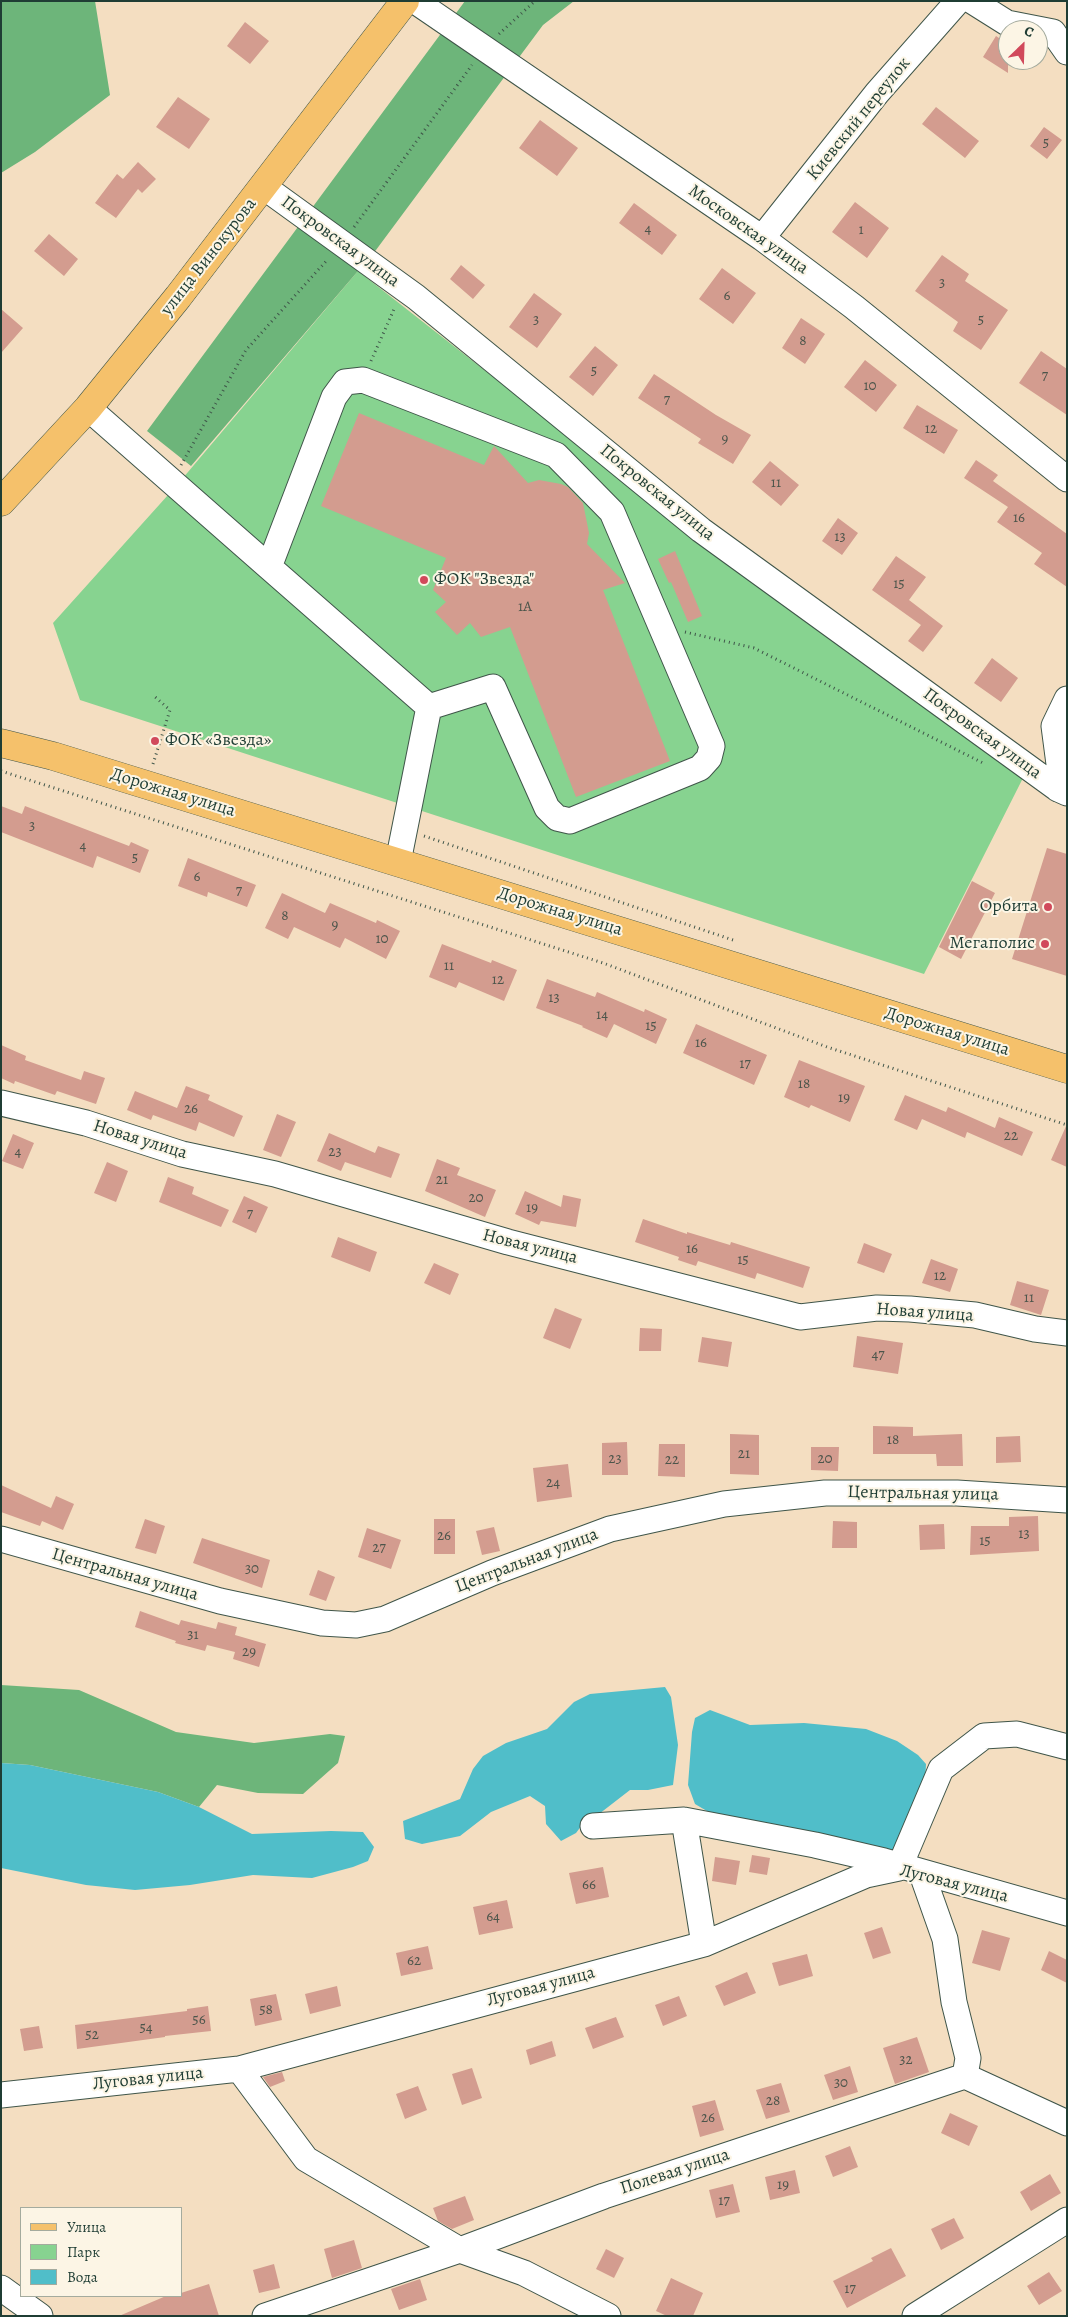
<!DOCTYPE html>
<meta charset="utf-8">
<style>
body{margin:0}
#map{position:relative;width:1068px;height:2317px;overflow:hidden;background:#f4dec1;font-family:Alegreya,serif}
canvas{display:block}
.frame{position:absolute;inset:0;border:2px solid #1f3d34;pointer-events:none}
.legend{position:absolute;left:20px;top:2207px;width:162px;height:90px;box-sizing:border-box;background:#fcf5e5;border:1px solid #a4ab9e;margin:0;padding:6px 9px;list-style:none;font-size:15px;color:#1f3d34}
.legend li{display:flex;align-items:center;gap:10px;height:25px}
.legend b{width:25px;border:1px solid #a4ab9e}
.north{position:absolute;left:998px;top:20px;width:50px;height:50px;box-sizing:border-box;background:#fcf5e5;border:1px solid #a4ab9e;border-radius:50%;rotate:24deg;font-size:14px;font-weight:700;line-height:20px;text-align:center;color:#1f3d34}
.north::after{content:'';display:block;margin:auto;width:18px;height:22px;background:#d1495b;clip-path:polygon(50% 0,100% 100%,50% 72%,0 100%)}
</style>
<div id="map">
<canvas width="1068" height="2317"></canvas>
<div class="frame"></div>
<ul class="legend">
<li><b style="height:6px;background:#f5c16b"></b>Улица</li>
<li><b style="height:14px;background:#87d390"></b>Парк</li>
<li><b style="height:14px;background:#50bec9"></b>Вода</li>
</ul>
<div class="north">С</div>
</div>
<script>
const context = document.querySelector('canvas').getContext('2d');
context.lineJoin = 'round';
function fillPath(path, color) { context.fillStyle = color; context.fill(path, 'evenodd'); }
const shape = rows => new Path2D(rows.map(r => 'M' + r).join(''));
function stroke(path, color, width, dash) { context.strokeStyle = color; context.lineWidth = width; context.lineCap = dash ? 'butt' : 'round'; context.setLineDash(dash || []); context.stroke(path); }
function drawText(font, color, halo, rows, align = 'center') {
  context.font = font + ' Alegreya,serif'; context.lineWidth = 4; context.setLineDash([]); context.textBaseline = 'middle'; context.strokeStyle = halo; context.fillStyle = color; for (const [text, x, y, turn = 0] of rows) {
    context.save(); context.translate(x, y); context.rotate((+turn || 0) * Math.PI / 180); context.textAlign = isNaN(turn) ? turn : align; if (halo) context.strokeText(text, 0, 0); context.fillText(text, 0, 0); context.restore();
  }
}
const green = shape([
 [358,271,696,536,1023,778,924,974,80,700,53,623,177,485]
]);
const forest = shape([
 [1,1,95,1,110,95,35,152,1,173],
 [465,1,574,1,543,25,376,250,191,466,147,431],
 [1,1685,79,1690,176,1732,254,1743,330,1734,345,1736,338,1763,303,1794,258,1793,217,1785,199,1807,158,1792,30,1765,1,1763]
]);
const water = shape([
 [665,1687,671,1697,678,1745,673,1785,648,1790,630,1790,599,1814,588,1817,576,1833,561,1841,546,1824,545,1806,530,1796,491,1812,460,1836,422,1844,405,1839,403,1821,460,1799,473,1769,483,1756,506,1743,547,1729,574,1702,590,1694],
 [710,1710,750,1725,804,1723,866,1729,897,1741,918,1755,926,1764,925,1784,895,1851,881,1852,828,1835,771,1824,754,1827,717,1817,695,1804,688,1785,692,1732,695,1718],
 [1,1763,30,1765,158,1792,199,1807,252,1834,331,1831,363,1832,374,1847,368,1861,353,1867,312,1878,253,1875,190,1885,135,1890,86,1885,1,1868]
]);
const building = shape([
 [245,22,269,41,250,64,227,46],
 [996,36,1008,44,1008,73,983,57],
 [178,97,210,119,189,149,156,127],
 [936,107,979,141,965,158,922,124],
 [540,120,578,148,557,176,519,148],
 [1044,127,1062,140,1047,159,1030,146],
 [138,162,156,179,142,193,138,189,116,218,95,203,117,174,123,179],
 [855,202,889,228,867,258,832,232],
 [634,203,677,235,662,255,619,223],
 [49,234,78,259,64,276,34,251],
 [942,255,969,274,965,281,1008,310,981,350,953,331,958,322,915,291],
 [461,265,485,285,473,299,450,279],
 [722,268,756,293,733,324,699,299],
 [534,293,562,314,537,348,509,327],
 [1,309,23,328,1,353],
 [801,318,825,334,805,364,782,348],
 [595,346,618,365,593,396,569,377],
 [1041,351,1067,369,1067,415,1019,383],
 [865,360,897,385,876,412,844,387],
 [654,374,716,415,751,435,733,464,698,443,701,439,638,398],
 [917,405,958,430,944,454,903,428],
 [359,413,484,465,494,446,528,483,539,480,561,484,568,487,583,503,589,533,587,544,625,583,603,590,670,761,576,797,510,627,481,637,470,623,457,635,435,612,446,602,433,590,446,558,321,506],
 [976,460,998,475,993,481,1067,534,1067,587,1034,564,1042,553,997,522,1008,507,964,478],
 [770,461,799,485,781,506,752,482],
 [838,518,858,533,842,555,822,541],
 [675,551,702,616,688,622,671,582,669,583,658,559],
 [896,556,926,577,909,600,943,626,923,652,908,641,921,625,872,590],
 [992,658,1018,678,1001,702,974,683],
 [1,806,22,814,25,806,129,846,131,842,149,850,140,873,97,856,93,868,1,832],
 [1047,848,1067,854,1067,976,1012,959],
 [188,858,256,885,247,907,208,892,207,897,178,886],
 [972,881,995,893,961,959,939,947],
 [282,893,325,913,330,903,376,923,377,920,400,931,386,959,345,938,340,948,294,927,288,939,265,928],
 [442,944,491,963,492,960,517,970,504,1001,459,982,456,988,429,977],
 [547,979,595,997,597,992,644,1012,645,1009,667,1019,656,1044,614,1024,607,1038,582,1027,583,1026,536,1008],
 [696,1024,767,1055,754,1085,683,1053],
 [1,1045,26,1056,25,1060,81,1080,84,1071,105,1078,96,1104,57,1091,55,1095,15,1081,14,1084,1,1078],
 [799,1060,865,1086,850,1122,811,1105,809,1108,784,1097],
 [186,1086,210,1095,208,1100,243,1116,234,1137,199,1122,196,1131,153,1115,151,1120,127,1110,135,1091,177,1108],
 [905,1095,946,1112,948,1107,995,1128,999,1117,1033,1132,1022,1156,967,1132,965,1138,922,1119,917,1130,894,1120],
 [277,1114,296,1122,281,1157,263,1150],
 [1067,1124,1067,1167,1051,1160],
 [329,1133,375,1153,378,1146,400,1154,391,1178,345,1162,341,1171,317,1161],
 [13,1134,34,1143,23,1169,2,1161],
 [437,1159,460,1168,457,1175,496,1190,485,1217,425,1191],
 [107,1162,128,1171,116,1202,94,1193],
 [168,1177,194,1187,192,1194,229,1210,221,1227,159,1202],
 [525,1191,561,1207,563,1195,581,1199,576,1227,541,1221,539,1225,515,1214],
 [244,1196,268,1207,256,1233,232,1222],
 [643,1219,687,1234,687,1232,730,1245,731,1242,810,1267,803,1288,757,1273,755,1279,698,1261,696,1266,678,1260,679,1257,635,1242],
 [338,1237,377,1252,370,1272,331,1257],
 [864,1243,892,1254,884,1273,857,1263],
 [931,1259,958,1269,950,1292,922,1283],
 [434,1263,459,1274,450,1295,424,1283],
 [1017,1281,1049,1290,1041,1315,1010,1305],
 [555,1308,582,1319,570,1349,543,1338],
 [640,1328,662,1329,661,1351,639,1351],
 [857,1336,903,1343,898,1374,853,1367],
 [702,1337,732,1342,728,1367,698,1362],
 [873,1426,913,1427,913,1436,962,1434,963,1466,937,1466,936,1454,873,1454],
 [730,1434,759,1435,759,1475,730,1474],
 [1020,1436,1021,1462,996,1463,996,1437],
 [627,1442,628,1475,602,1475,602,1443],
 [659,1444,685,1444,685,1477,658,1476],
 [811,1447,839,1447,838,1471,811,1470],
 [568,1464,572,1497,537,1502,533,1468],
 [1,1485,51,1508,56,1496,74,1504,63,1530,42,1521,40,1526,1,1512],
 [1038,1516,1039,1551,970,1555,971,1526,1009,1526,1009,1517],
 [145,1519,165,1526,156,1554,135,1548],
 [434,1519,455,1519,455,1554,434,1554],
 [833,1521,857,1522,857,1548,832,1548],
 [944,1524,945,1549,920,1550,919,1525],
 [494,1527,500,1551,482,1555,476,1531],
 [367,1528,401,1540,391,1569,358,1557],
 [202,1538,270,1560,262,1588,193,1563],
 [318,1570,335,1577,326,1601,309,1595],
 [140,1611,179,1625,181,1620,216,1629,218,1622,237,1627,235,1635,266,1644,259,1667,233,1659,235,1652,207,1645,205,1651,175,1643,176,1641,135,1627],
 [752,1855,770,1858,767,1875,749,1872],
 [715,1857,740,1861,736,1885,712,1881],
 [603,1867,609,1897,576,1904,569,1873],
 [507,1900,513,1928,479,1935,473,1907],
 [882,1927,891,1953,873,1959,864,1933],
 [982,1930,1010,1938,1000,1971,972,1963],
 [428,1946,433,1969,401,1976,396,1953],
 [1049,1951,1067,1960,1067,1983,1041,1970],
 [807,1954,813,1976,779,1986,772,1963],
 [747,1972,756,1993,724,2006,715,1986],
 [337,1986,341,2006,310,2014,305,1994],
 [276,1994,282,2020,255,2026,250,1999],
 [679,1996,687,2016,663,2026,655,2005],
 [208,2006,211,2031,165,2036,165,2037,77,2049,75,2025,187,2011,187,2009],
 [616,2017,624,2037,593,2049,585,2028],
 [39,2026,43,2048,24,2051,20,2029],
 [917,2037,929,2072,895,2084,883,2048],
 [552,2041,556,2056,530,2065,526,2050],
 [850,2066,858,2092,833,2100,824,2075],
 [472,2068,482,2098,462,2105,452,2074],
 [282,2072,285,2081,270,2087,263,2077],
 [781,2083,790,2112,766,2119,756,2090],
 [418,2086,427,2110,405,2119,396,2094],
 [715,2100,724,2130,700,2137,692,2106],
 [950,2113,978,2126,969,2146,941,2133],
 [850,2146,858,2167,833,2177,825,2156],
 [795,2170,800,2193,770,2200,765,2177],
 [1050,2174,1061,2193,1031,2211,1020,2192],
 [733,2184,740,2212,716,2218,709,2190],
 [465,2196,474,2220,452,2229,438,2221,433,2208],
 [954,2218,964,2238,941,2250,931,2229],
 [354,2240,362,2268,332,2278,324,2249],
 [891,2248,906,2276,847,2308,833,2281,873,2261,871,2258],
 [606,2249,624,2258,614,2278,596,2269],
 [274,2264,280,2288,259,2293,253,2270],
 [1049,2272,1062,2291,1039,2305,1027,2286],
 [671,2278,703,2293,693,2316,667,2316,656,2311],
 [420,2279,427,2300,399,2310,391,2289],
 [209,2284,219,2316,119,2316,166,2296,181,2296,181,2293]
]);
const path = shape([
 [499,34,535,1],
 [354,227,472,65],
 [371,361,395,307],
 [181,465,246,350,328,259],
 [685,632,754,648,985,764],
 [153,764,170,710,154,696],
 [1,771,603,963,827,1047,1067,1125],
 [424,836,736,941]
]);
const minor = shape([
 [415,1,762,238,854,307,1067,479],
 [972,1,1007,23,1053,32,1067,52],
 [264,187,416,297,701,530,1058,789],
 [762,238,877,93,958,1],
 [88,408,269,567],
 [1067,699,1054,726,1059,764,1058,789,1067,793],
 [398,862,429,707,493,687,547,808,557,818,570,821,700,768,709,758,712,746,612,512,556,455,363,380,345,382,334,397,269,567,429,707],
 [1,1103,86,1123,182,1154,275,1174,508,1242,800,1317,877,1308,910,1309,975,1315,1035,1329,1067,1333],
 [1,1539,220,1601,322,1623,356,1625,385,1619,492,1573,610,1529,724,1504,825,1493,957,1493,1067,1500],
 [684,1820,815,1845,884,1861,1067,1913],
 [593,1826,684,1820,704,1944],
 [899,1868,941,1769,984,1736,1017,1734,1067,1747],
 [922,1874,945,1939,954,2002,968,2058,965,2076],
 [239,2069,306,2159,460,2250,524,2273,608,2316],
 [1,2095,239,2069,704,1944,866,1875,899,1868],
 [1,2288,40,2316],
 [265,2316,460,2250,604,2196,965,2076,1067,2123],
 [915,2316,1067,2220]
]);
const major = shape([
 [1,502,88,408,178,297,405,1],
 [1,743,53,756,1067,1069]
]);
const markers = [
 [424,580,5,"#d1495b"],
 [155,741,5,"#d1495b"],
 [1048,907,5,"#d1495b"],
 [1045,944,5,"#d1495b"]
];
const numberNames = [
 ["5",1046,143],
 ["4",648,229],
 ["1",861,230],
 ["3",942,283],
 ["6",727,296],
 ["3",536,320],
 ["5",981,320],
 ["8",803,341],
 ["5",594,371],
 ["7",1045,376],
 ["10",870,386],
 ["7",667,400],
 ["12",931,429],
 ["9",725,439],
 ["11",776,483],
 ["16",1019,518],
 ["13",840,537],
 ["15",899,584],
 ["1А",525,607],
 ["3",32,826],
 ["4",83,846],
 ["5",135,858],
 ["6",197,877],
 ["7",239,891],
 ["8",285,916],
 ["9",335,925],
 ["10",382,939],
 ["11",449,966],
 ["12",498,980],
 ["13",554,998],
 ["14",602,1015],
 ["15",651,1026],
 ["16",701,1043],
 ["17",745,1064],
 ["18",804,1084],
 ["19",844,1098],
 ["26",191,1109],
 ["22",1011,1136],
 ["4",18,1152],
 ["23",335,1152],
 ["21",442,1180],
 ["20",476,1198],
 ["19",532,1208],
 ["7",250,1214],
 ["16",692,1249],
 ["15",743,1260],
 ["12",940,1276],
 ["11",1029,1298],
 ["47",878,1355],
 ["18",893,1440],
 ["21",744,1454],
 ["23",615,1459],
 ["20",825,1459],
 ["22",672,1460],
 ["24",553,1483],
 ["13",1024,1534],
 ["26",444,1536],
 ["15",985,1541],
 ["27",379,1548],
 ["30",252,1569],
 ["31",193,1635],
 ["29",249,1652],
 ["66",589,1885],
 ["64",493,1917],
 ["62",414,1961],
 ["58",266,2010],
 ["56",199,2020],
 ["54",146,2028],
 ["52",92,2035],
 ["32",906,2060],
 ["30",841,2083],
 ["28",773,2101],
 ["26",708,2118],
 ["19",783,2185],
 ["17",724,2201],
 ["17",850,2289]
];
const streetNames = [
 ["Киевский переулок",859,119,-51],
 ["Московская улица",748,230,35],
 ["Покровская улица",340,242,36],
 ["улица Винокурова",209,257,-52],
 ["Покровская улица",657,493,39],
 ["Покровская улица",982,734,36],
 ["Дорожная улица",173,793,17],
 ["Дорожная улица",560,912,17],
 ["Дорожная улица",947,1032,17],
 ["Новая улица",140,1140,17],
 ["Новая улица",530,1247,14],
 ["Новая улица",925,1313,4],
 ["Центральная улица",923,1494,1],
 ["Центральная улица",527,1561,-21],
 ["Центральная улица",125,1575,16],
 ["Луговая улица",954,1884,14],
 ["Луговая улица",541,1987,-15],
 ["Луговая улица",148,2079,-6],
 ["Полевая улица",675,2172,-18]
];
const poiNames = [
 ["ФОК \"Звезда\"",434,580],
 ["ФОК «Звезда»",165,741],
 ["Орбита",1038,907,"right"],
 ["Мегаполис",1035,944,"right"]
];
fillPath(green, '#87d390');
fillPath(forest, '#6db57a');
fillPath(water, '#50bec9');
fillPath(building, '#d39c8f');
stroke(minor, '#3f5549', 27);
stroke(major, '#3f5549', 29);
stroke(path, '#3f5549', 3, [1, 4]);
stroke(minor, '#fff', 25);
stroke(major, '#f5c16b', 28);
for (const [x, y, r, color] of markers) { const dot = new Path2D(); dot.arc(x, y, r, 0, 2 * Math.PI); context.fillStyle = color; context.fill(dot); stroke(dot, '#fcf5e5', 2); }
drawText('15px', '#4c554b', null, numberNames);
drawText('18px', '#1f3d34', '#fcf5e5', streetNames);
drawText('18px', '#1f3d34', '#fcf5e5', poiNames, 'left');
</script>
